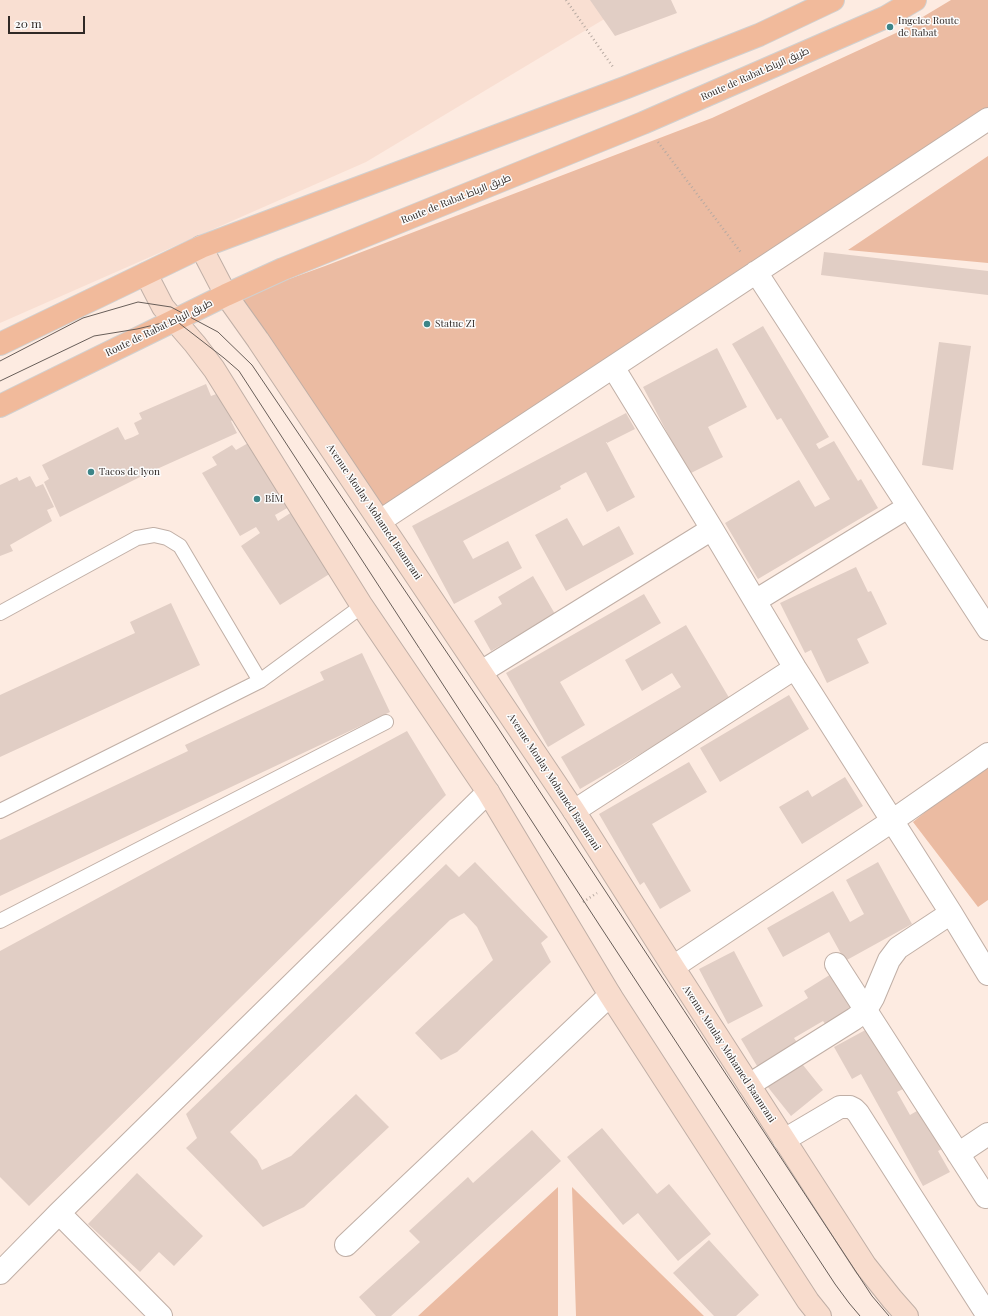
<!DOCTYPE html>
<meta charset="utf-8">
<style>
body{margin:0}
#map{position:relative;width:988px;height:1316px;overflow:hidden;background:#fdebe1;font-family:"Playfair Display",serif}
canvas{display:block}
.scale{position:absolute;left:8px;top:16px;width:77px;height:18px;box-sizing:border-box;border:2px solid #302926;border-top:0;padding-left:5px;font-size:12px;line-height:14px;white-space:nowrap;color:#302926;-webkit-text-stroke:3px #fcfcfc;paint-order:stroke}
</style>
<div id="map">
<canvas width="988" height="1316"></canvas>
<div class="scale">20 m</div>
</div>
<script>
const context = document.querySelector('canvas').getContext('2d');
context.lineJoin = 'round';
function fillPath(path, color) { context.fillStyle = color; context.fill(path, 'evenodd'); }
const shape = rows => new Path2D(rows.map(r => 'M' + r).join(''));
function stroke(path, color, width, dash) { context.strokeStyle = color; context.lineWidth = width; context.lineCap = dash ? 'butt' : 'round'; context.setLineDash(dash || []); context.stroke(path); }
function drawText(font, color, halo, rows, align = 'center') {
  context.font = font + ' "Playfair Display",Cairo,serif'; context.lineWidth = 3; context.setLineDash([]); context.textBaseline = 'middle'; context.strokeStyle = halo; context.fillStyle = color; for (const [text, x, y, turn = 0] of rows) {
    context.save(); context.translate(x, y); context.rotate((+turn || 0) * Math.PI / 180); context.textAlign = isNaN(turn) ? turn : align; if (halo) context.strokeText(text, 0, 0); context.fillText(text, 0, 0); context.restore();
  }
}
const built = shape([
 [0,0,636,0,366,162,0,323]
]);
const green = shape([
 [951,0,988,0,988,131,378,518,239,297,325,266,712,118,896,33],
 [988,156,988,263,848,250],
 [988,761,988,900,978,907,913,822],
 [558,1187,558,1316,418,1316],
 [572,1187,704,1316,576,1316]
]);
const building = shape([
 [590,0,671,0,677,13,615,36],
 [824,252,988,271,988,295,821,275],
 [763,326,829,437,816,444,819,449,834,441,858,481,861,479,878,508,758,579,725,523,799,480,815,507,830,499,781,418,777,420,732,344],
 [939,342,971,346,953,470,922,465],
 [717,348,747,407,708,427,723,457,689,474,643,387],
 [206,384,211,396,219,393,234,419,231,421,237,433,148,473,60,517,44,482,49,479,42,465,118,427,125,440,133,437,139,434,134,423,142,419,139,413],
 [626,413,635,429,607,443,607,442,606,442,635,497,607,512,586,472,560,486,561,489,463,541,473,559,508,541,522,568,454,604,412,526],
 [250,442,289,507,275,515,278,521,292,512,331,573,280,605,241,546,260,533,256,527,240,536,202,473,217,465,212,457,232,445,236,450],
 [30,476,36,487,43,484,54,507,47,510,52,521,10,545,13,551,0,556,0,485,17,477,19,481],
 [567,518,583,546,619,526,634,554,566,591,535,535],
 [856,567,868,592,871,591,887,624,857,639,869,663,827,683,811,650,805,653,780,603],
 [533,576,555,614,491,651,474,621,502,604,498,597],
 [644,594,661,623,560,682,585,725,548,747,506,673],
 [171,603,200,665,0,757,0,695,135,633,130,622],
 [686,625,731,701,580,789,561,757,681,687,672,673,642,691,625,660],
 [362,653,390,712,0,896,0,840,188,751,185,745,324,680,320,672],
 [789,695,809,729,720,782,700,748],
 [407,731,446,795,29,1206,0,1177,0,951],
 [689,762,707,792,652,824,691,891,660,909,644,882,640,885,599,814],
 [845,777,863,806,802,844,779,807,808,790,812,797],
 [475,862,548,937,541,943,551,962,457,1052,441,1060,415,1033,493,960,477,927,464,913,450,920,230,1132,257,1160,262,1170,291,1156,356,1094,389,1127,304,1207,263,1227,186,1148,197,1138,186,1114,446,864,459,877],
 [878,862,912,924,845,961,829,932,783,957,767,928,833,891,850,922,864,914,846,880],
 [734,951,763,1006,728,1024,699,969],
 [836,971,857,1006,826,1025,823,1021,794,1038,800,1047,760,1071,741,1039,808,998,804,991],
 [871,1027,909,1086,897,1092,910,1115,922,1108,944,1148,938,1151,950,1172,923,1186,861,1074,852,1079,834,1047],
 [799,1060,823,1090,791,1116,767,1086],
 [602,1128,657,1194,669,1184,711,1234,678,1261,638,1213,623,1225,567,1157],
 [532,1130,561,1161,391,1316,376,1316,359,1297,420,1242,409,1231,468,1177,473,1183],
 [137,1173,203,1236,174,1266,159,1252,140,1272,88,1224],
 [709,1240,759,1295,736,1316,714,1316,673,1273]
]);
const path = shape([
 [566,0,613,67],
 [658,142,742,254],
 [583,902,597,893]
]);
const lane = shape([
 [0,613,137,538,154,535,167,538,180,546,260,681],
 [0,811,260,681,362,606],
 [0,921,386,722]
]);
const street = shape([
 [756,272,988,629],
 [613,367,712,529,795,668,951,913,988,974],
 [380,521,988,119],
 [755,601,908,507],
 [481,672,712,529],
 [574,811,795,668],
 [836,964,986,1197],
 [673,967,892,821,988,754],
 [749,1085,854,1019,866,1010,873,998,889,960,898,948,951,913],
 [784,1140,840,1107,850,1107,854,1109,858,1113,988,1316],
 [958,1154,988,1134],
 [59,1213,161,1316],
 [346,1245,610,995],
 [0,1273,59,1213,488,792]
]);
const secondary = shape([
 [201,247,226,295,258,340,574,811,673,967,865,1265,892,1299,907,1316],
 [146,274,163,307,195,344,214,369,362,606,488,792,610,995,808,1301,820,1316]
]);
const primary = shape([
 [0,344,201,247,627,87,759,35,833,0],
 [0,406,226,295,283,269,643,123,886,17,915,0]
]);
const tram = shape([
 [0,361,83,318,138,302,171,307,218,332,252,365,496,725,872,1296,889,1316],
 [0,381,94,336,137,329,175,320,224,358,239,371,600,926,835,1284,849,1303,860,1316]
]);
const markers = [
 [890,27,4,"#3c8588"],
 [427,324,4,"#3c8588"],
 [91,472,4,"#3c8588"],
 [257,499,4,"#3c8588"]
];
const poiNames = [
 ["Ingelec Route",898,21],
 ["de Rabat",898,33],
 ["Statue ZI",435,324],
 ["Tacos de lyon",99,472],
 ["BİM",265,499]
];
const streetNames = [
 ["Route de Rabat طريق الرباط",755,74,-24],
 ["Route de Rabat طريق الرباط",456,199,-22],
 ["Route de Rabat طريق الرباط",159,328,-26],
 ["Avenue Moulay Mohamed Baamrani",374,512,56],
 ["Avenue Moulay Mohamed Baamrani",554,782,57],
 ["Avenue Moulay Mohamed Baamrani",729,1054,57]
];
fillPath(built, '#f9dfd2');
fillPath(green, '#ebbba2');
fillPath(building, '#e1cec5');
stroke(lane, '#c0afa6', 16);
stroke(street, '#c0afa6', 24);
stroke(secondary, '#c0afa6', 24);
stroke(primary, '#d1d0cf', 24);
stroke(path, '#b8aaa2', 2.5, [1, 3]);
stroke(lane, '#fff', 14);
stroke(street, '#fff', 22);
stroke(secondary, '#f8dccd', 22);
stroke(primary, '#f1ba9b', 22);
stroke(tram, '#685e59', 1);
for (const [x, y, r, color] of markers) { const dot = new Path2D(); dot.arc(x, y, r, 0, 2 * Math.PI); context.fillStyle = color; context.fill(dot); stroke(dot, '#fcfcfc', 1.5); }
drawText('10px', '#302926', '#fcfcfc', poiNames, 'left');
drawText('10px', '#302926', '#fcfcfc', streetNames);
</script>
